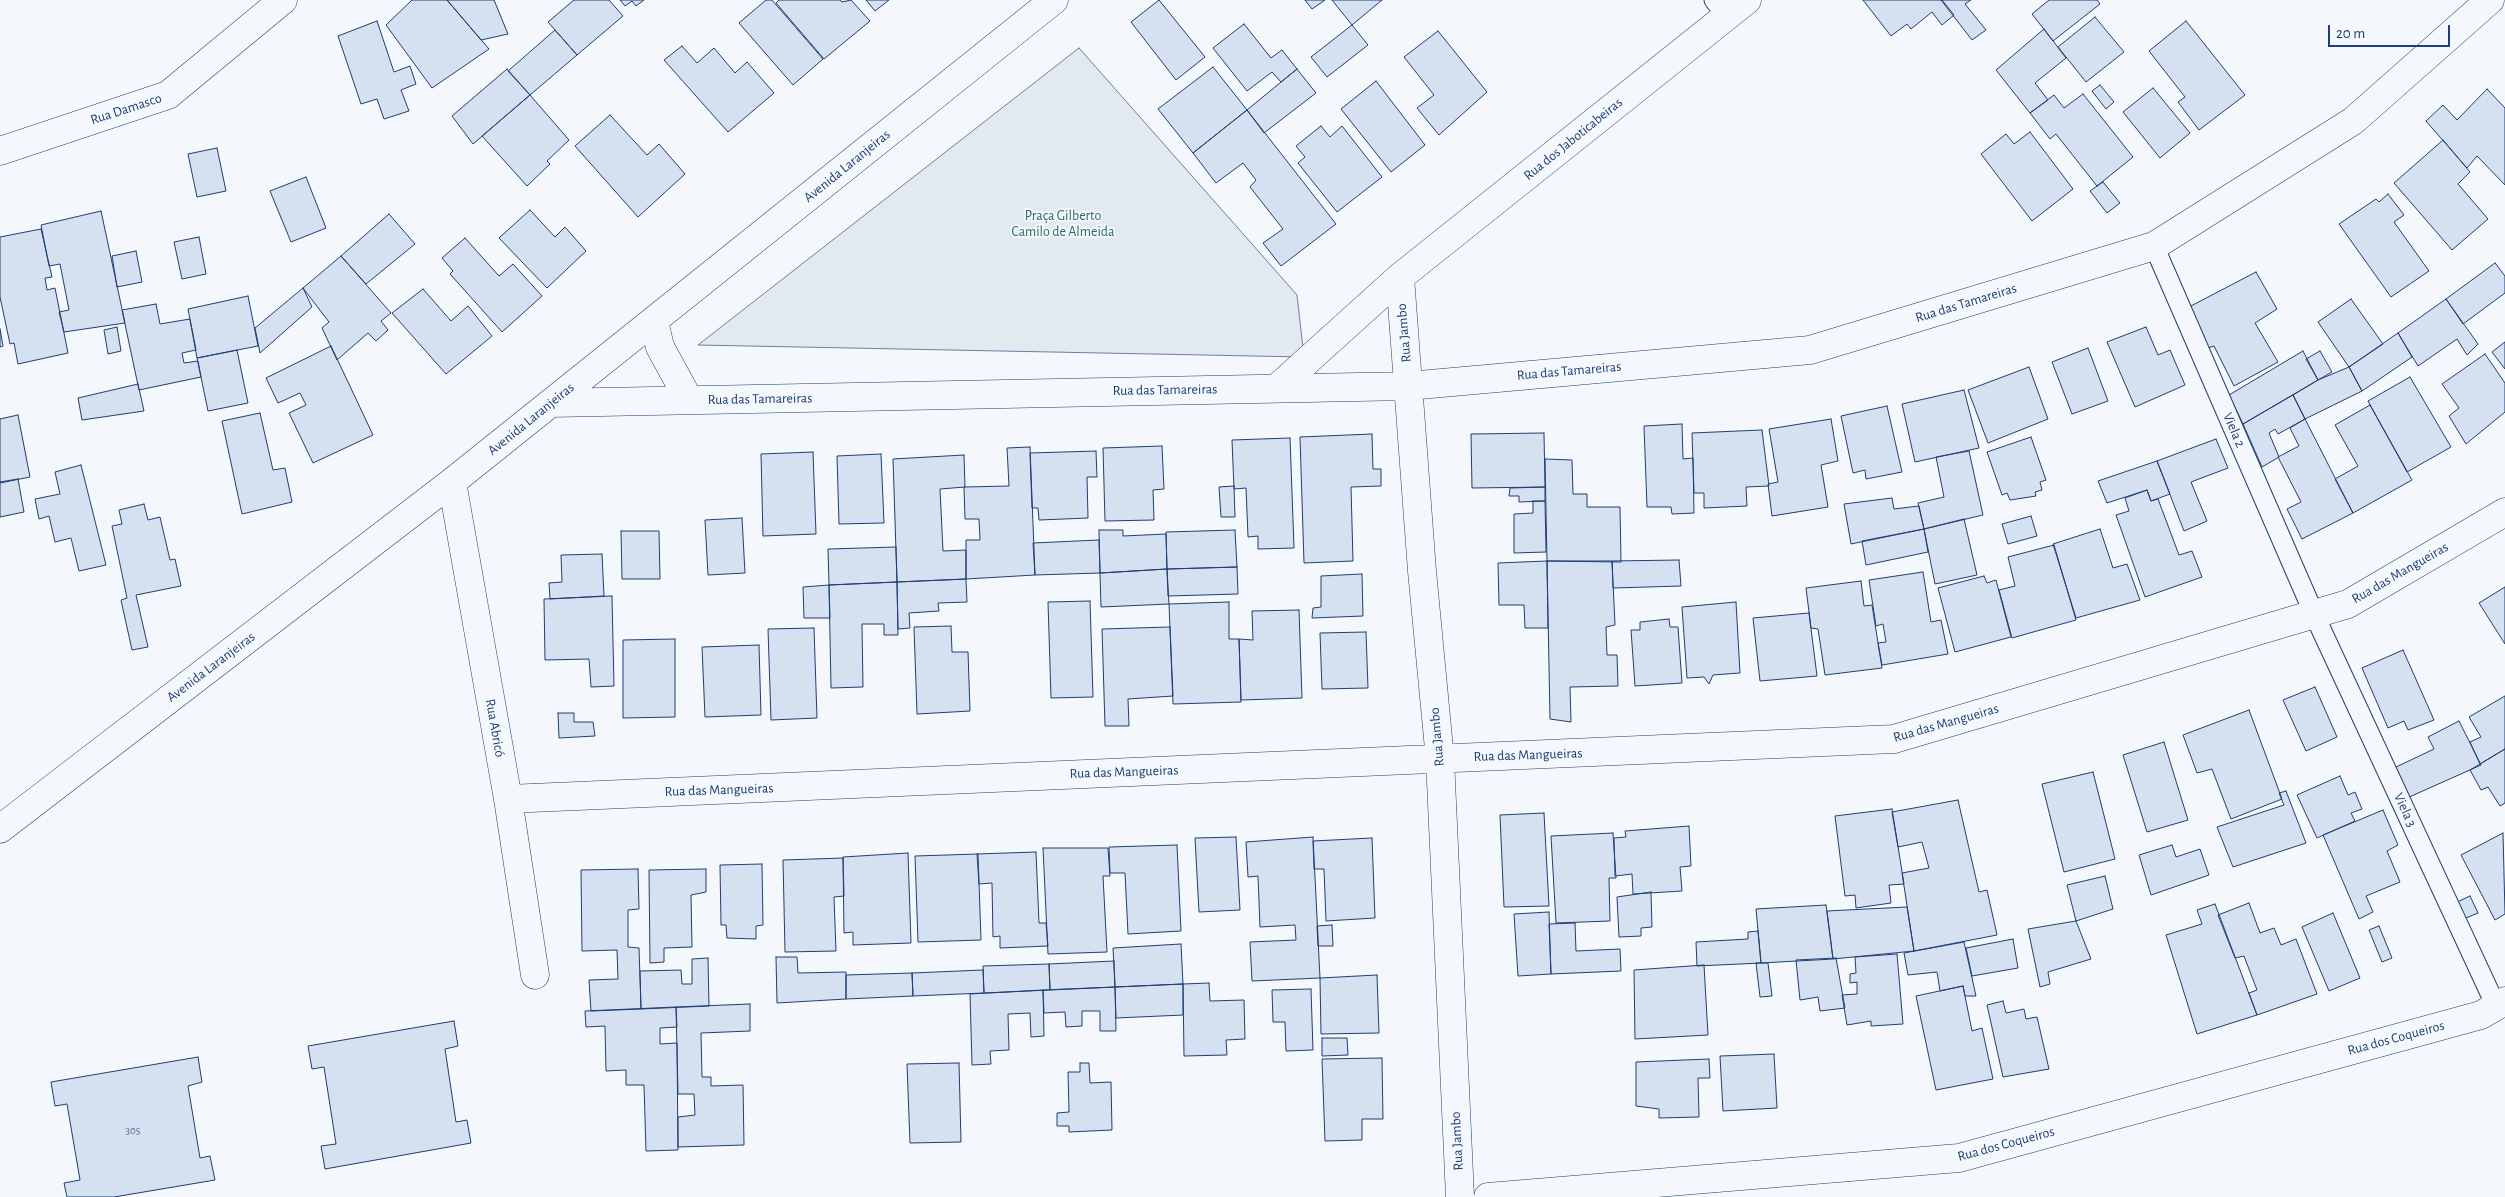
<!DOCTYPE html>
<meta charset="utf-8">
<style>
body{margin:0}
#map{position:relative;width:2505px;height:1197px;overflow:hidden;background:#f4f7fb;font-family:"Alegreya Sans",sans-serif}
canvas{display:block}
.scale{position:absolute;left:2328px;top:25px;width:122px;height:22px;box-sizing:border-box;border:2px solid #1d3f73;border-top:0;padding-left:6px;font-size:15px;line-height:18px;white-space:nowrap;color:#1d3f73;-webkit-text-stroke:4px #f4f7fb;paint-order:stroke}
</style>
<div id="map">
<canvas width="2505" height="1197"></canvas>
<div class="scale">20 m</div>
</div>
<script>
const context = document.querySelector('canvas').getContext('2d');
context.lineJoin = 'round';
function fillPath(path, color) { context.fillStyle = color; context.fill(path, 'evenodd'); }
const shape = rows => new Path2D(rows.map(r => 'M' + r).join(''));
function stroke(path, color, width, dash) { context.strokeStyle = color; context.lineWidth = width; context.lineCap = dash ? 'butt' : 'round'; context.setLineDash(dash || []); context.stroke(path); }
function drawText(font, color, halo, rows, align = 'center') {
  context.font = font + ' "Alegreya Sans",sans-serif'; context.lineWidth = 4; context.setLineDash([]); context.textBaseline = 'middle'; context.strokeStyle = halo; context.fillStyle = color; for (const [text, x, y, turn = 0] of rows) {
    context.save(); context.translate(x, y); context.rotate((+turn || 0) * Math.PI / 180); context.textAlign = isNaN(turn) ? turn : align; if (halo) context.strokeText(text, 0, 0); context.fillText(text, 0, 0); context.restore();
  }
}
const green = shape([
 [1079,48,1297,295,1304,357,698,345,1079,48]
]);
const building = shape([
 [412,0,447,0,489,49,432,88,386,25,412,0],
 [447,0,494,0,508,34,481,40,447,0],
 [574,0,609,0,623,16,577,55,548,22,574,0],
 [620,0,644,0,636,6,632,1,625,6,620,0],
 [766,0,772,0,823,59,793,85,739,23,766,0],
 [779,0,840,0,842,2,851,0,870,21,824,59,776,3,779,0],
 [866,0,889,0,875,11,866,0],
 [1159,0,1205,57,1176,80,1131,22,1159,0],
 [1305,0,1325,0,1312,9,1305,0],
 [1332,0,1382,0,1352,25,1332,0],
 [1863,0,1942,0,1954,15,1942,25,1932,12,1911,29,1907,24,1891,36,1863,0],
 [1941,0,1971,0,1965,4,1986,30,1972,40,1941,0],
 [2049,0,2097,0,2100,4,2053,41,2032,14,2049,0],
 [2095,17,2124,52,2086,82,2058,47,2095,17],
 [377,21,394,72,410,66,416,84,401,90,409,111,384,119,377,99,361,104,338,36,377,21],
 [2186,21,2245,95,2199,130,2178,102,2185,97,2149,51,2186,21],
 [1244,24,1271,58,1282,50,1297,69,1281,82,1272,72,1247,91,1213,48,1244,24],
 [1352,25,1368,45,1327,77,1311,57,1352,25],
 [2044,29,2066,58,2035,83,2048,100,2030,113,1996,70,2044,29],
 [555,30,577,55,530,95,508,71,555,30],
 [1438,31,1487,92,1439,135,1417,108,1434,95,1404,57,1438,31],
 [682,46,697,63,714,48,735,73,747,62,774,93,728,132,664,60,682,46],
 [1213,67,1247,110,1193,153,1158,109,1213,67],
 [507,69,530,95,473,144,452,116,507,69],
 [1297,69,1316,93,1264,133,1247,110,1297,69],
 [1376,81,1425,145,1391,172,1341,109,1376,81],
 [2100,85,2114,102,2106,109,2092,91,2100,85],
 [2153,88,2190,133,2160,158,2123,112,2153,88],
 [2487,89,2505,108,2505,185,2477,156,2467,168,2426,121,2443,105,2457,120,2487,89],
 [2083,94,2133,157,2097,186,2056,134,2050,139,2030,113,2054,95,2064,108,2083,94],
 [530,95,569,140,547,161,550,164,527,186,482,136,530,95],
 [1247,110,1336,224,1281,266,1263,243,1283,229,1250,187,1256,180,1243,163,1216,183,1193,153,1247,110],
 [610,115,647,155,659,144,685,174,638,217,575,146,610,115],
 [1321,126,1330,137,1342,126,1382,177,1337,212,1298,163,1305,157,1296,146,1321,126],
 [2030,132,2073,189,2032,221,1981,154,2006,134,2014,144,2030,132],
 [2443,140,2470,172,2458,184,2488,219,2452,250,2394,183,2443,140],
 [217,148,226,191,197,197,188,154,217,148],
 [306,177,326,228,291,242,270,191,306,177],
 [2103,182,2120,203,2107,213,2090,191,2103,182],
 [2388,194,2404,215,2394,222,2429,271,2391,297,2339,224,2376,199,2379,202,2388,194],
 [530,210,555,237,565,227,586,251,547,288,499,238,530,210],
 [101,211,125,323,64,332,59,312,69,310,60,264,49,266,41,225,101,211],
 [389,214,415,244,366,284,341,256,389,214],
 [41,229,52,277,45,278,47,290,55,288,68,353,18,364,14,343,10,344,0,297,0,237,41,229],
 [199,237,206,274,182,279,174,242,199,237],
 [465,238,499,276,513,264,542,296,502,332,450,274,453,271,442,258,465,238],
 [136,251,142,282,117,287,112,256,136,251],
 [341,256,391,313,381,321,388,330,376,341,368,333,337,360,322,328,329,322,303,288,341,256],
 [2495,263,2505,276,2505,293,2463,324,2446,299,2495,263],
 [2256,272,2277,309,2255,323,2278,362,2234,386,2214,346,2208,348,2189,307,2256,272],
 [303,288,312,307,260,353,255,328,303,288],
 [423,289,451,321,468,306,492,336,446,374,392,313,423,289],
 [248,296,258,346,197,358,188,309,248,296],
 [2351,299,2383,344,2349,367,2318,322,2351,299],
 [2446,299,2478,344,2467,355,2457,339,2418,366,2398,333,2446,299],
 [156,304,160,324,190,319,196,350,182,353,184,363,198,361,201,377,139,390,122,310,156,304],
 [117,327,121,351,108,354,104,330,117,327],
 [2146,327,2158,355,2170,350,2185,385,2135,407,2107,342,2146,327],
 [0,329,3,346,0,347,0,329],
 [2398,333,2412,357,2362,391,2349,367,2398,333],
 [2505,342,2505,369,2492,352,2505,342],
 [331,346,373,435,313,463,289,413,306,405,300,393,278,403,266,378,331,346],
 [2088,348,2108,401,2072,414,2052,362,2088,348],
 [237,350,248,403,208,411,197,358,237,350],
 [2303,351,2318,380,2243,424,2229,395,2303,351],
 [2320,351,2332,372,2318,380,2306,359,2320,351],
 [2485,354,2505,383,2505,412,2466,444,2449,416,2459,408,2442,384,2485,354],
 [2029,367,2048,419,1988,443,1968,390,2029,367],
 [2349,367,2362,391,2305,419,2293,395,2318,380,2349,367],
 [2410,377,2451,447,2407,472,2368,401,2410,377],
 [138,384,144,411,82,420,78,398,138,384],
 [1964,390,1979,448,1915,462,1902,404,1964,390],
 [2293,395,2305,419,2278,434,2275,429,2269,433,2279,457,2262,467,2243,424,2293,395],
 [2370,405,2412,480,2353,513,2335,479,2358,466,2335,425,2370,405],
 [1887,406,1902,472,1866,479,1865,470,1853,473,1841,416,1887,406],
 [260,413,273,470,285,468,292,502,242,514,222,421,260,413],
 [18,415,30,477,0,483,0,419,18,415],
 [1831,419,1838,461,1821,465,1828,507,1772,516,1768,484,1778,482,1769,429,1831,419],
 [2305,419,2353,513,2302,539,2287,509,2301,502,2278,457,2299,446,2290,428,2305,419],
 [1682,424,1683,459,1693,458,1694,513,1672,514,1671,507,1647,507,1644,426,1682,424],
 [1762,430,1769,486,1746,487,1747,506,1704,508,1704,493,1694,493,1692,433,1762,430],
 [1544,433,1545,487,1472,488,1471,434,1544,433],
 [1372,434,1373,469,1381,469,1381,486,1351,487,1353,561,1304,563,1300,437,1372,434],
 [2031,437,2046,480,2040,482,2042,490,2035,492,2036,496,2010,500,2007,493,2002,495,1987,452,2031,437],
 [1290,438,1294,548,1258,549,1258,536,1248,537,1246,488,1234,489,1232,440,1290,438],
 [2216,439,2228,468,2191,482,2207,521,2184,531,2157,461,2216,439],
 [1162,446,1164,489,1153,490,1154,520,1105,521,1103,448,1162,446],
 [1030,447,1035,575,966,579,966,540,980,540,979,519,965,519,964,487,1009,486,1007,448,1030,447],
 [1096,451,1097,477,1087,477,1088,518,1039,520,1038,508,1032,508,1030,453,1096,451],
 [1969,451,1983,515,1924,529,1918,503,1944,497,1936,457,1969,451],
 [813,452,816,534,763,536,761,454,813,452],
 [881,454,884,523,839,524,837,456,881,454],
 [964,455,965,487,940,489,943,551,966,550,966,579,897,582,893,459,964,455],
 [1545,459,1572,460,1573,494,1587,494,1587,507,1620,507,1621,562,1547,561,1545,459],
 [2157,461,2170,494,2151,501,2147,490,2107,503,2098,481,2157,461],
 [81,465,106,565,79,571,71,538,55,542,49,516,39,519,35,499,60,494,55,472,81,465],
 [18,479,24,512,0,517,0,482,18,479],
 [1234,486,1235,517,1221,517,1219,487,1234,486],
 [1545,487,1545,501,1519,502,1519,496,1509,496,1510,488,1545,487],
 [2147,490,2151,501,2158,499,2179,555,2192,551,2202,577,2145,597,2116,515,2129,511,2125,498,2147,490],
 [1892,498,1894,509,1919,506,1924,529,1851,544,1844,504,1892,498],
 [1533,501,1545,501,1546,552,1514,553,1514,514,1533,513,1533,501],
 [144,504,148,520,160,517,170,560,175,559,181,586,136,595,148,647,132,650,121,600,127,598,112,526,122,524,119,510,144,504],
 [2031,516,2037,536,2008,544,2002,524,2031,516],
 [742,518,745,573,708,575,705,520,742,518],
 [1964,519,1977,575,1935,584,1924,529,1964,519],
 [1924,529,1928,552,1866,565,1862,541,1924,529],
 [2100,529,2113,568,2127,564,2140,600,2076,618,2053,544,2100,529],
 [1099,530,1123,530,1123,536,1166,534,1167,569,1100,573,1099,530],
 [1235,530,1237,567,1167,569,1166,532,1235,530],
 [621,531,659,531,660,579,622,579,621,531],
 [1099,540,1100,573,1035,575,1033,543,1099,540],
 [2054,545,2076,620,2012,638,1999,590,2015,586,2008,557,2054,545],
 [896,547,897,582,829,585,828,549,896,547],
 [602,554,604,596,550,599,549,583,562,582,561,555,602,554],
 [1679,560,1681,586,1613,588,1612,561,1679,560],
 [1547,561,1612,561,1615,625,1606,627,1607,655,1617,655,1618,686,1570,687,1571,722,1550,719,1547,561],
 [1547,561,1548,628,1525,628,1524,605,1499,605,1498,563,1547,561],
 [1237,567,1238,594,1168,596,1167,569,1237,567],
 [1167,569,1169,604,1101,607,1100,573,1167,569],
 [1923,572,1931,622,1941,620,1948,654,1882,665,1878,643,1886,642,1883,624,1876,626,1869,580,1923,572],
 [1362,574,1363,616,1312,618,1313,608,1321,607,1321,576,1362,574],
 [1984,576,1987,583,1996,580,2011,637,1955,652,1938,588,1984,576],
 [966,579,967,602,938,603,939,611,909,613,910,628,898,629,897,582,966,579],
 [1861,581,1864,606,1872,605,1882,668,1825,675,1818,629,1811,628,1806,588,1861,581],
 [897,582,898,635,884,635,884,624,862,624,863,687,831,688,829,585,897,582],
 [829,585,830,618,804,618,803,587,829,585],
 [2505,587,2505,644,2479,603,2505,587],
 [612,596,614,686,591,687,589,659,545,660,544,599,612,596],
 [1090,601,1093,697,1051,698,1048,602,1090,601],
 [1229,602,1229,639,1239,639,1241,702,1173,704,1169,604,1229,602],
 [1736,602,1740,673,1713,675,1709,684,1704,677,1687,678,1682,607,1736,602],
 [1299,610,1302,698,1241,700,1239,639,1253,640,1252,611,1299,610],
 [1809,613,1817,676,1760,681,1753,618,1809,613],
 [1669,619,1670,627,1678,627,1682,683,1635,686,1631,630,1640,630,1640,622,1669,619],
 [951,626,952,652,968,652,970,711,917,714,914,627,951,626],
 [1170,627,1173,696,1128,699,1129,726,1105,726,1102,629,1170,627],
 [814,628,817,718,771,720,768,629,814,628],
 [1366,632,1368,688,1322,689,1320,633,1366,632],
 [675,639,675,717,623,718,623,640,675,639],
 [759,645,761,715,705,717,702,647,759,645],
 [2403,650,2434,720,2408,730,2404,721,2388,728,2362,668,2403,650],
 [2315,687,2337,737,2306,751,2283,700,2315,687],
 [2505,696,2505,749,2480,764,2470,742,2481,737,2469,717,2505,696],
 [2249,710,2282,799,2231,819,2212,769,2197,773,2183,735,2249,710],
 [558,713,574,713,574,722,593,722,595,736,559,738,558,713],
 [2459,721,2481,765,2407,798,2394,768,2434,749,2428,737,2459,721],
 [2164,742,2188,820,2147,832,2123,755,2164,742],
 [2505,749,2505,803,2500,806,2488,787,2481,790,2470,770,2505,749],
 [2093,772,2115,859,2064,872,2042,784,2093,772],
 [2340,776,2348,795,2355,792,2362,809,2351,813,2355,821,2317,838,2297,795,2340,776],
 [2286,791,2306,843,2233,867,2217,827,2284,805,2279,793,2286,791],
 [1958,800,1979,892,1987,890,1997,935,1914,951,1902,873,1929,868,1922,842,1898,847,1892,812,1958,800],
 [1892,809,1904,884,1889,885,1891,903,1856,908,1855,895,1845,896,1835,816,1892,809],
 [2383,810,2398,845,2387,851,2400,882,2366,896,2373,912,2359,919,2323,835,2383,810],
 [1544,813,1549,906,1504,907,1500,815,1544,813],
 [1689,826,1691,866,1680,867,1682,891,1633,894,1632,874,1615,876,1614,838,1626,837,1625,831,1689,826],
 [1613,833,1616,878,1609,878,1610,921,1556,923,1551,836,1613,833],
 [2503,833,2505,914,2495,920,2461,855,2503,833],
 [1236,837,1240,910,1199,912,1195,838,1236,837],
 [1313,837,1320,978,1252,981,1250,942,1296,940,1295,925,1260,927,1258,876,1248,877,1246,842,1313,837],
 [1372,838,1375,918,1326,921,1324,869,1314,869,1313,841,1372,838],
 [1177,845,1181,931,1128,934,1125,873,1110,873,1109,847,1177,845],
 [2172,845,2176,857,2200,849,2209,875,2151,895,2139,855,2172,845],
 [1043,848,1108,848,1110,876,1103,876,1107,952,1048,954,1043,848],
 [1036,852,1039,923,1046,923,1048,946,1000,948,1000,936,993,937,992,883,979,884,977,854,1036,852],
 [908,853,911,943,853,945,853,932,844,933,843,857,908,853],
 [978,854,981,940,918,942,915,856,978,854],
 [843,858,844,896,834,897,836,951,785,952,783,860,843,858],
 [762,864,763,925,756,926,756,939,727,938,726,925,721,925,720,865,762,864],
 [638,869,639,909,628,910,628,947,639,948,641,1009,591,1011,589,980,618,979,617,950,582,951,581,870,638,869],
 [706,869,706,892,691,895,692,947,664,948,664,962,650,963,649,870,706,869],
 [2105,876,2113,909,2076,921,2067,885,2105,876],
 [1651,892,1652,927,1641,928,1641,936,1619,937,1617,897,1651,892],
 [2470,896,2478,913,2461,920,2453,904,2470,896],
 [2249,903,2260,933,2274,928,2281,945,2296,939,2317,994,2257,1015,2249,993,2257,990,2244,956,2235,958,2218,915,2249,903],
 [2215,904,2257,1015,2197,1034,2166,935,2202,924,2197,910,2215,904],
 [1826,905,1833,959,1761,963,1756,909,1826,905],
 [1907,907,1914,951,1833,959,1827,911,1907,907],
 [1549,912,1551,974,1518,976,1514,914,1549,912],
 [2333,913,2360,978,2329,991,2302,927,2333,913],
 [2076,921,2091,959,2048,972,2050,984,2040,987,2028,929,2076,921],
 [1575,923,1576,951,1620,949,1621,971,1551,974,1549,924,1575,923],
 [1332,925,1333,946,1318,946,1317,926,1332,925],
 [2379,926,2392,958,2382,962,2369,930,2379,926],
 [1758,931,1761,963,1697,966,1696,942,1748,939,1748,932,1758,931],
 [2013,939,2018,968,1972,976,1966,948,2013,939],
 [1964,942,1976,996,1965,996,1963,986,1940,991,1937,972,1908,975,1904,953,1964,942],
 [1181,944,1183,984,1115,987,1113,948,1181,944],
 [1897,954,1903,1024,1871,1026,1871,1021,1847,1025,1842,995,1857,994,1857,982,1850,983,1850,974,1856,973,1855,957,1897,954],
 [776,957,797,957,798,973,846,972,846,999,777,1003,776,957],
 [708,958,709,1006,641,1009,640,971,681,970,682,984,692,984,692,959,708,958],
 [1836,958,1845,1008,1820,1011,1818,997,1800,1000,1796,960,1836,958],
 [1114,961,1115,987,1050,990,1049,964,1114,961],
 [1756,963,1768,963,1772,996,1760,997,1756,963],
 [1049,964,1050,990,984,993,983,966,1049,964],
 [1704,965,1708,1035,1635,1039,1634,970,1704,965],
 [983,970,984,993,913,996,912,973,983,970],
 [912,973,913,996,846,999,846,975,912,973],
 [1377,975,1379,1033,1321,1034,1320,978,1377,975],
 [1209,983,1210,1001,1244,1000,1245,1039,1226,1040,1227,1055,1184,1056,1183,984,1209,983],
 [1183,984,1183,1015,1116,1018,1115,987,1183,984],
 [1963,986,1972,1031,1982,1028,1993,1079,1936,1090,1916,996,1963,986],
 [1115,987,1116,1031,1100,1031,1100,1011,1082,1011,1082,1026,1066,1027,1065,1012,1044,1013,1043,990,1115,987],
 [1311,989,1313,1050,1286,1051,1285,1022,1273,1022,1272,990,1311,989],
 [1043,990,1044,1036,1031,1037,1030,1013,1008,1014,1009,1050,990,1051,991,1064,972,1065,970,994,1043,990],
 [2003,1001,2006,1013,2024,1009,2026,1019,2037,1017,2049,1069,2003,1077,1987,1005,2003,1001],
 [750,1004,750,1031,701,1033,702,1077,711,1077,711,1086,743,1085,744,1145,678,1147,678,1117,695,1115,694,1094,678,1094,676,1007,750,1004],
 [676,1007,677,1027,660,1028,660,1044,677,1043,678,1150,646,1151,644,1085,626,1085,626,1070,606,1071,605,1026,586,1027,585,1011,676,1007],
 [454,1021,458,1046,445,1049,456,1122,467,1120,471,1143,325,1169,321,1146,336,1144,324,1067,312,1069,308,1046,454,1021],
 [1322,1038,1347,1038,1348,1055,1322,1056,1322,1038],
 [1774,1054,1777,1108,1723,1111,1720,1056,1774,1054],
 [198,1057,202,1082,188,1086,200,1158,210,1156,215,1180,114,1197,67,1197,64,1183,80,1180,67,1104,55,1106,51,1082,198,1057],
 [1382,1058,1383,1119,1362,1119,1362,1140,1325,1141,1322,1059,1382,1058],
 [1709,1059,1710,1078,1698,1078,1699,1117,1659,1118,1659,1109,1636,1106,1636,1062,1709,1059],
 [959,1063,961,1142,910,1143,907,1064,959,1063],
 [1080,1063,1089,1063,1090,1083,1111,1082,1112,1130,1069,1132,1069,1126,1057,1126,1057,1113,1069,1112,1068,1072,1080,1072,1080,1063]
]);
const lane = shape([
 [1714,0,1727,16],
 [2154,246,2314,614,2496,1006]
]);
const street = shape([
 [0,151,168,95,283,0],
 [1400,277,1422,571,1440,759,1460,1197],
 [654,321,660,347,689,400],
 [1277,388,1400,277,1747,0],
 [551,403,1408,386,1810,350,2154,246,2353,121,2490,0],
 [452,482,508,799,535,975],
 [508,799,1894,739,2348,604,2505,512],
 [0,829,452,482,1054,0],
 [1488,1197,1959,1158,2481,1015,2505,1001]
]);
const numberNames = [
 ["305",133,1131]
];
const streetNames = [
 ["Rua Damasco",126,109,-18],
 ["Rua dos Jaboticabeiras",1573,139,-39],
 ["Avenida Laranjeiras",847,166,-39],
 ["Rua das Tamareiras",1966,303,-17],
 ["Rua Jambo",1404,333,-95],
 ["Rua das Tamareiras",1569,371,-5],
 ["Rua das Tamareiras",1165,390,-1],
 ["Rua das Tamareiras",760,399,-1],
 ["Avenida Laranjeiras",531,419,-39],
 ["Viela 2",2234,430,67],
 ["Rua das Mangueiras",2400,573,-30],
 ["Avenida Laranjeiras",211,667,-37],
 ["Rua das Mangueiras",1946,723,-16],
 ["Rua Abricó",495,728,80],
 ["Rua Jambo",1437,737,-95],
 ["Rua das Mangueiras",1528,755,-2],
 ["Rua das Mangueiras",1124,772,-2],
 ["Rua das Mangueiras",719,790,-2],
 ["Viela 3",2405,810,65],
 ["Rua dos Coqueiros",2396,1038,-15],
 ["Rua Jambo",1457,1141,-93],
 ["Rua dos Coqueiros",2006,1144,-15]
];
const parkNames = [
 ["Praça Gilberto",1063,216],
 ["Camilo de Almeida",1063,232]
];
fillPath(green, '#e3e9f0');
stroke(green, '#687fa3', 1);
fillPath(building, '#d5e0f0');
stroke(building, '#1d3f73', 1);
stroke(lane, '#1d3f73', 21);
stroke(street, '#1d3f73', 29);
stroke(lane, '#f4f7fb', 19);
stroke(street, '#f4f7fb', 28);
drawText('11px', '#4b6792', null, numberNames);
drawText('14px', '#1d3f73', '#f4f7fb', streetNames);
drawText('14px', '#2c6c60', '#f4f7fb', parkNames);
</script>
